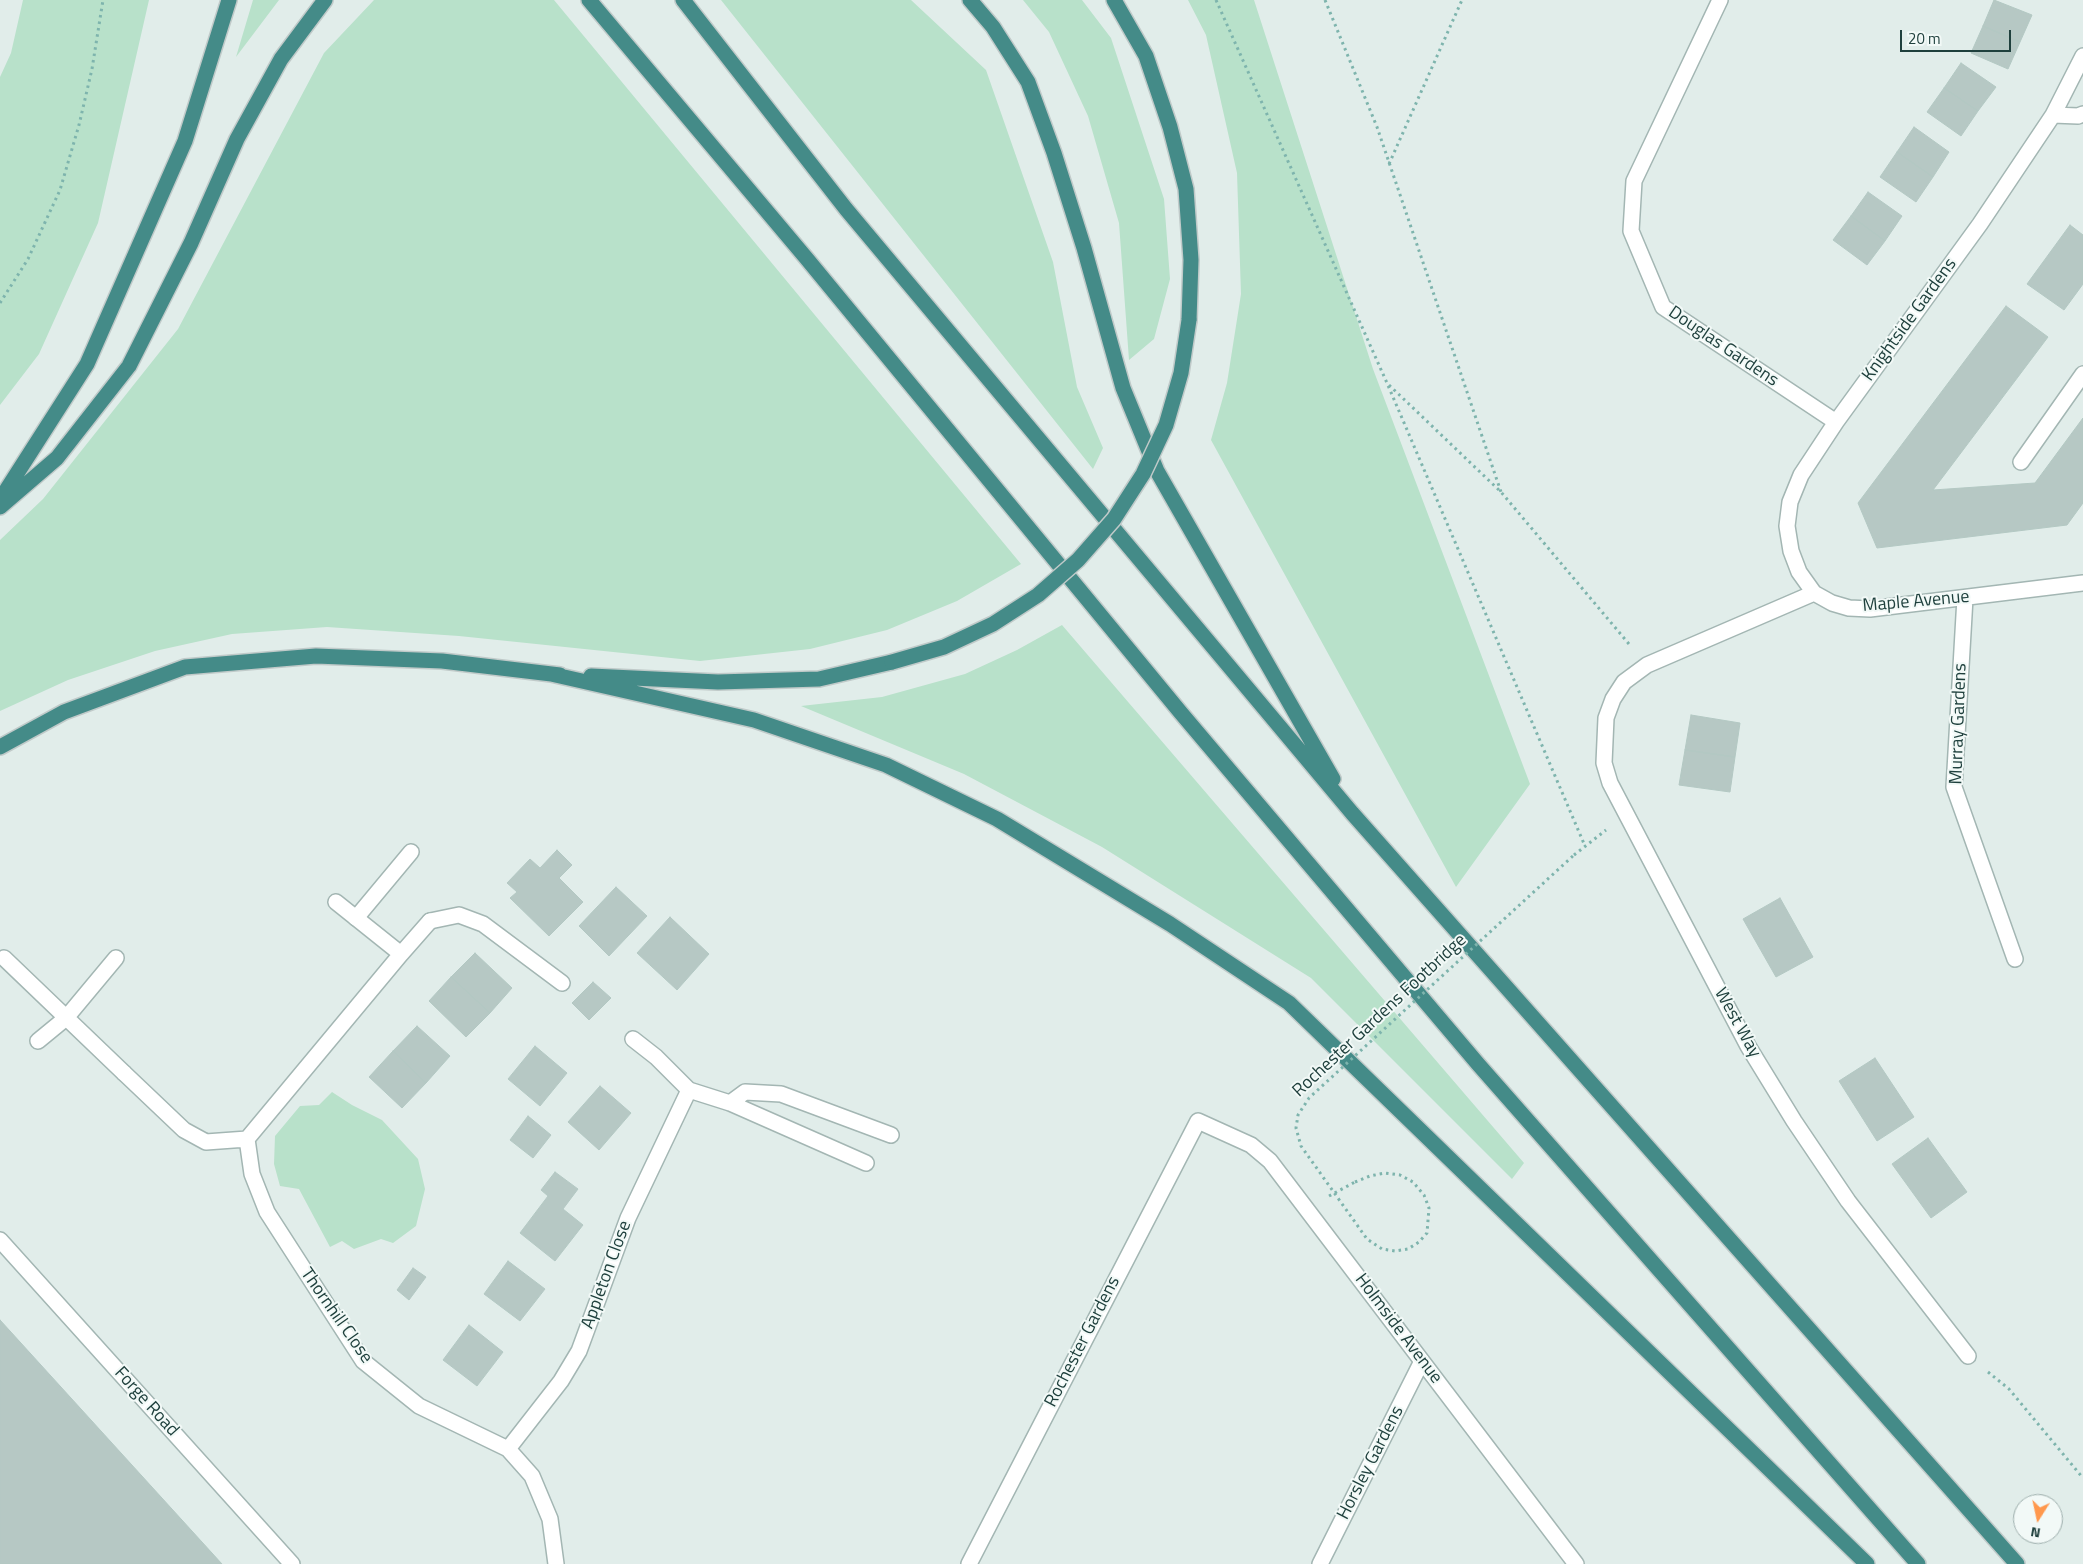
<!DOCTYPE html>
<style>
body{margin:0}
#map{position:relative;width:2083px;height:1564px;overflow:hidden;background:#e1edea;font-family:"Titillium Web",sans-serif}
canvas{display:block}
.north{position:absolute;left:2013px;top:1494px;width:50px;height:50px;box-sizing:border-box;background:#f2f9f7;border:1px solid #9eafad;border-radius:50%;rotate:190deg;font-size:14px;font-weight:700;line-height:20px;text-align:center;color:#1f403d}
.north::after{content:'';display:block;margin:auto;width:18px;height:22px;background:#ff984d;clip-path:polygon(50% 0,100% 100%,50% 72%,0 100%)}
.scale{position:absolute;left:1900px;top:30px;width:111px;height:22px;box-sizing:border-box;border:2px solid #1f403d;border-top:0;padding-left:6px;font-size:15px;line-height:18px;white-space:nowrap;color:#1f403d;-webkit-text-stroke:4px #f2f9f7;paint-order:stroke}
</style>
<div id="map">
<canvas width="2083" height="1564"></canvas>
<div class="north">N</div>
<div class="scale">20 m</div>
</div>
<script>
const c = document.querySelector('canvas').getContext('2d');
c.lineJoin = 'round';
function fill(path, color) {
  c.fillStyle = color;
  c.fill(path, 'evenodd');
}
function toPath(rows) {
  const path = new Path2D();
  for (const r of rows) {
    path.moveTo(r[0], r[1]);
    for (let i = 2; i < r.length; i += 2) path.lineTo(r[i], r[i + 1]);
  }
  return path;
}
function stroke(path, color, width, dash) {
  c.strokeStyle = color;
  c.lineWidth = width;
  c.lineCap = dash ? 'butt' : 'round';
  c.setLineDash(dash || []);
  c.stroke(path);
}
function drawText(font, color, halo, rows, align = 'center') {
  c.font = font + ' "Titillium Web",sans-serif';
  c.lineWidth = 4;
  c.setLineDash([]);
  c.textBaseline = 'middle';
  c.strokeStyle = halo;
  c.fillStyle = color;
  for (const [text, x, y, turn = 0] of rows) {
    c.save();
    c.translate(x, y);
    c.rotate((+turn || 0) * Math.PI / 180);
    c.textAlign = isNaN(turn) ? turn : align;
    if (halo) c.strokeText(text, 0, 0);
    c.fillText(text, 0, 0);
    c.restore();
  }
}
const green = toPath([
 [23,0,149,0,98,223,39,354,0,405,0,77,11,53],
 [253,0,279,0,236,57],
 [374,0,554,0,1021,564,957,601,887,630,810,649,700,661,459,636,327,627,232,634,155,651,68,680,0,711,0,540,43,499,178,329,324,53],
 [721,0,911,0,986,70,1053,262,1077,387,1103,448,1093,469],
 [1023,0,1082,0,1111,38,1164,199,1170,279,1154,339,1129,360,1119,223,1088,116,1049,32],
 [1188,0,1254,0,1373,369,1530,784,1456,887,1211,440,1227,383,1241,294,1237,173,1206,35],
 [1062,625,1524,1163,1512,1179,1311,978,1102,847,964,774,801,706,882,697,965,674,1017,650],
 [332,1092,352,1105,382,1120,418,1159,425,1189,416,1226,393,1243,381,1239,354,1249,342,1241,330,1247,299,1189,280,1186,274,1164,275,1136,300,1106,319,1105]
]);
const building = toPath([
 [1994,0,2032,15,2020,42,1983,26,1994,0],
 [1983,26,2020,42,2008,69,1971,53,1983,26],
 [1961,63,1996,87,1978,111,1944,88,1961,63],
 [1944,88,1978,111,1961,136,1927,112,1944,88],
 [1914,127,1949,152,1933,177,1897,152,1914,127],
 [1897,152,1933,177,1916,202,1880,177,1897,152],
 [1868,192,1902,216,1885,241,1851,216,1868,192],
 [1851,216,1885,241,1867,265,1833,240,1851,216],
 [2070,225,2083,235,2083,284,2064,310,2027,284,2070,225],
 [2006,306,2048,337,1933,490,2035,483,2083,418,2083,503,2067,525,1877,548,1858,503,2006,306],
 [1691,715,1740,723,1735,757,1685,750,1691,715],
 [1685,750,1735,757,1730,792,1679,785,1685,750],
 [557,850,572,865,559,878,583,902,549,936,510,898,517,892,507,883,530,859,540,868,557,850],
 [616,887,647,916,609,956,579,926,616,887],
 [1780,898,1813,957,1776,977,1743,919,1780,898],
 [670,917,709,954,677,990,637,953,670,917],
 [475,953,512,988,490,1013,451,977,475,953],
 [451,977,490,1013,466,1037,429,1001,451,977],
 [593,982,611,998,589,1020,572,1003,593,982],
 [417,1026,450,1056,426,1083,393,1051,417,1026],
 [535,1046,567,1073,540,1106,508,1079,535,1046],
 [393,1051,426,1083,402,1108,369,1077,393,1051],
 [1875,1058,1914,1117,1877,1141,1839,1081,1875,1058],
 [600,1086,631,1113,599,1150,568,1122,600,1086],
 [528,1116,551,1135,533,1158,510,1140,528,1116],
 [1928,1138,1967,1192,1931,1218,1892,1164,1928,1138],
 [555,1172,578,1189,563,1209,583,1225,555,1261,520,1233,548,1196,541,1190,555,1172],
 [508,1261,545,1289,520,1321,484,1294,508,1261],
 [413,1268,426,1277,409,1300,397,1290,413,1268],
 [0,1320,222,1564,0,1564,0,1320],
 [469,1325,503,1352,477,1386,443,1360,469,1325]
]);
const path = toPath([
 [1216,0,1387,383,1585,846],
 [1325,0,1377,127,1501,492],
 [1389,164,1462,0],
 [0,303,28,259,60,190,79,125,92,69,103,0],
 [1389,385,1501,492,1629,644],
 [1574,855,1606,830],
 [1329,1196,1355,1182],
 [1988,1372,2009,1389,2083,1478]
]);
const service = toPath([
 [2021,462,2083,374],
 [356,918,411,852],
 [430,921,459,915,483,924,562,983],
 [4,958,124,1073],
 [633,1039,656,1057,689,1090,730,1103,866,1163],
 [38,1041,66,1018,116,958],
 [730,1103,745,1092,781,1094,891,1135]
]);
const minor = toPath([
 [1720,0,1634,181,1631,231,1663,307,1836,422],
 [2053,115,2078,116,2083,114],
 [1814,593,1799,572,1791,551,1787,526,1790,502,1801,475,1836,422,1980,224,2053,115,2083,56],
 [1965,598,1954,787,2015,959],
 [401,954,430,921],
 [124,1073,184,1130,206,1142,247,1139,252,1174,267,1212,363,1361,419,1406,508,1449,532,1476,550,1519,556,1564],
 [247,1139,401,954,336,902],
 [0,1240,292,1564],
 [1968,1356,1848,1201,1794,1121,1748,1046,1610,783,1604,763,1606,718,1613,699,1624,682,1647,665,1814,593,1832,603,1849,608,1870,609,2083,583],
 [508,1449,561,1381,579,1351,628,1218,689,1090],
 [969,1564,1198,1121,1251,1145,1270,1161,1576,1564],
 [1320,1564,1422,1361]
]);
const trunk = toPath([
 [589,0,807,259,1181,713,1478,1064,1918,1564],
 [683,0,846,209,1352,813,2017,1564],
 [970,0,993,27,1028,82,1054,153,1084,248,1123,388,1157,471,1333,779],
 [1114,0,1146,56,1170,127,1186,189,1191,260,1189,320],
 [0,500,87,364,185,141,229,0],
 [0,507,57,458,129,366,191,243,237,139,281,59,325,0],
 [551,674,754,720,886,765,997,819,1170,924,1289,1003,1867,1564],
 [591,676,718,682,819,679,892,662],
 [0,747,64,712,185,667,316,656,442,661,560,675]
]);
const pathBridge = toPath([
 [1355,1182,1370,1176,1385,1173,1400,1175,1413,1182,1424,1195,1429,1208,1427,1233,1419,1242,1408,1249,1395,1251,1382,1249,1367,1239,1301,1146,1296,1128,1298,1115,1309,1098,1574,855]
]);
const trunkBridge = toPath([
 [892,662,944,647,993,624,1038,595,1078,560,1114,519,1143,474,1166,425,1181,373,1189,320]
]);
const streetNames = [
 ["Knightside Gardens",1910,320,-54],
 ["Douglas Gardens",1723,347,34],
 ["Maple Avenue",1916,602,-5],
 ["Murray Gardens",1959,724,-88],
 ["Rochester Gardens Footbridge",1380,1016,-43],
 ["West Way",1737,1023,61],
 ["Appleton Close",607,1275,-70],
 ["Thornhill Close",336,1316,55],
 ["Holmside Avenue",1398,1329,53],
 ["Rochester Gardens",1083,1342,-63],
 ["Forge Road",146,1402,48],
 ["Horsley Gardens",1371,1463,-63]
];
fill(green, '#b8e1ca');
fill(building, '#b6c8c4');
stroke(building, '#b3c8c3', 1);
stroke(service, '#a3b6b3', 18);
stroke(minor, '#a3b6b3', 18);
stroke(trunk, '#c0cac9', 18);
stroke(path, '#7eb4ad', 3, [2.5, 4]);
stroke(service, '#fff', 15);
stroke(minor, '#fff', 15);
stroke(trunk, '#448b88', 15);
stroke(trunkBridge, '#c0cac9', 18, []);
stroke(pathBridge, '#7eb4ad', 3, [2.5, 4]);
stroke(trunkBridge, '#448b88', 15);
drawText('18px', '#1f403d', '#f2f9f7', streetNames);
</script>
